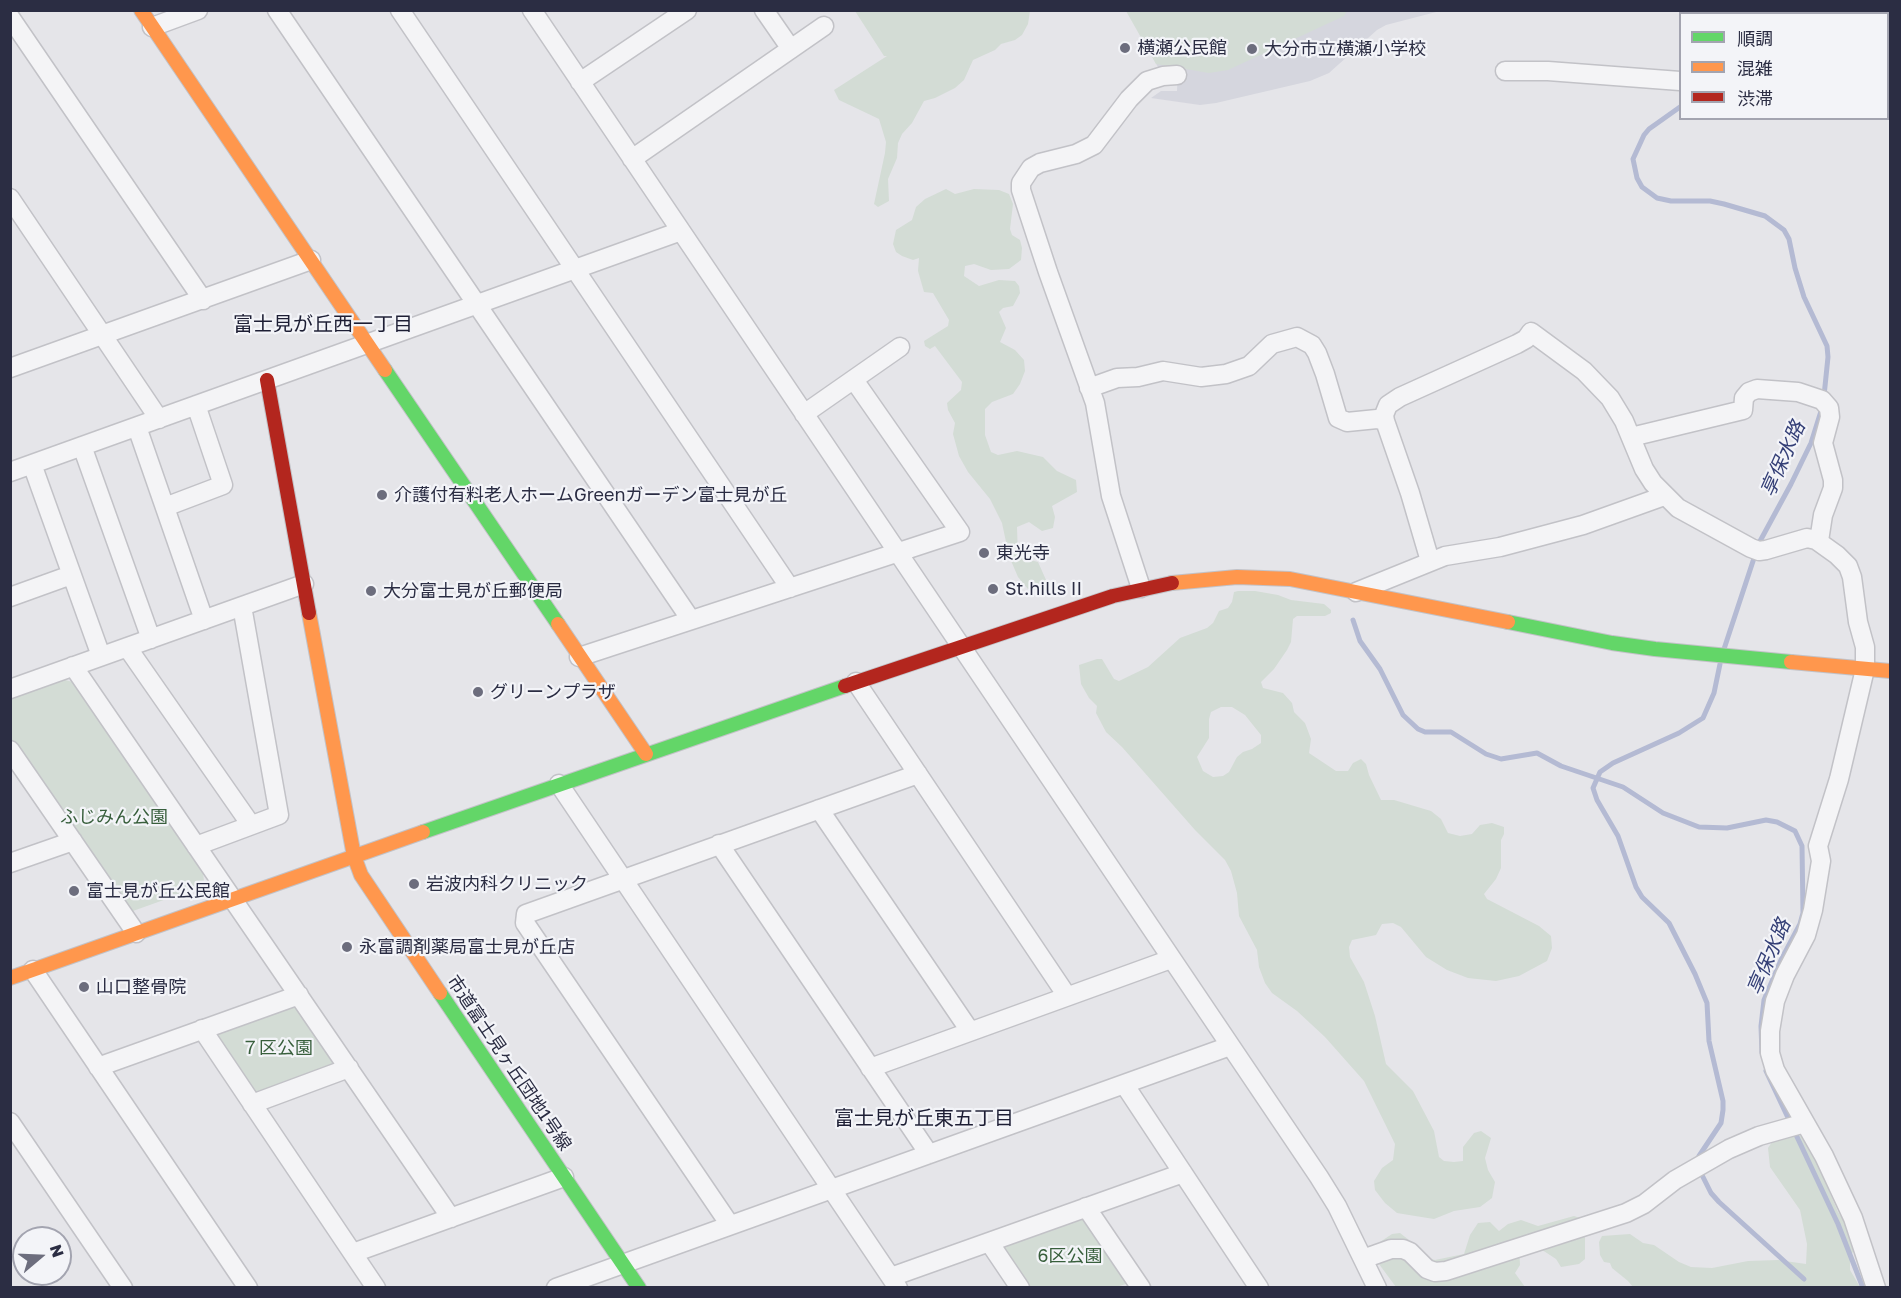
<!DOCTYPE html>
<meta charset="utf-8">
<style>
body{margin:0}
#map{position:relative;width:1901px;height:1298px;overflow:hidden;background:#e5e5e9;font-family:"Golos Text","Noto Sans JP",sans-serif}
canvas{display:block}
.frame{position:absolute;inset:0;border:12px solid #2b2d43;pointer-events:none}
.legend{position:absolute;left:1679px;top:12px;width:210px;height:108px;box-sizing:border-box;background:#f3f4f8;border:2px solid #a3a4b0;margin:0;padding:8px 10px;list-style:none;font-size:18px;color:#2b2d43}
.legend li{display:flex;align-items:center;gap:12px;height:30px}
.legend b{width:30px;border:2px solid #a3a4b0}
.north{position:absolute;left:12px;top:1226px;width:60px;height:60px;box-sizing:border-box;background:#f3f4f8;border:2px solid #a3a4b0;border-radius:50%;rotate:71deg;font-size:16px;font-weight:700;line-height:24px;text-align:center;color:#2b2d43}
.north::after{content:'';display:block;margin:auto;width:21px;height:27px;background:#6c6d7d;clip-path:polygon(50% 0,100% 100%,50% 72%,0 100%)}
</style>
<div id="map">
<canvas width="1901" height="1298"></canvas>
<div class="frame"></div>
<ul class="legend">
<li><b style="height:8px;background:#63d668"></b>順調</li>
<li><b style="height:8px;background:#ff974d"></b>混雑</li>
<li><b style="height:8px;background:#b3261e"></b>渋滞</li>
</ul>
<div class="north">N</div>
</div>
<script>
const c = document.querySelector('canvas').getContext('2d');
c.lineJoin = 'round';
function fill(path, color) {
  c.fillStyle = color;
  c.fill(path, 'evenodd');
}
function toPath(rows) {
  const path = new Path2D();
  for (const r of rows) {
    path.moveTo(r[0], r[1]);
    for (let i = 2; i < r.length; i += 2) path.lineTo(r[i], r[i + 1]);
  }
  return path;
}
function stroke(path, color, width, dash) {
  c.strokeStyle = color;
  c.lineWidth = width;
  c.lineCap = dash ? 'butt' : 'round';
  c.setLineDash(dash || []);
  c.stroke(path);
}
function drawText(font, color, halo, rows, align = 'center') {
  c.font = font + ' "Golos Text","Noto Sans JP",sans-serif';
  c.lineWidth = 4.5;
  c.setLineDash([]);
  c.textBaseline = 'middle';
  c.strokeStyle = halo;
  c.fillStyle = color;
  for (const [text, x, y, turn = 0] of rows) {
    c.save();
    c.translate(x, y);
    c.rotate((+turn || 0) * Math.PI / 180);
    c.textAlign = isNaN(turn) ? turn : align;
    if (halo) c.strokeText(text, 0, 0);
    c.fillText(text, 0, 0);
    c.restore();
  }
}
const built = toPath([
 [1127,11,1440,11,1386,25,1377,30,1329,73,1310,81,1216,103,1200,105,1151,98,1161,91,1177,91,1178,69,1159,69]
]);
const green = toPath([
 [855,11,1030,11,1028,24,1022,35,1015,40,1001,44,995,50,973,60,964,80,955,88,935,98,924,101,912,123,902,134,898,143,897,158,888,179,889,201,878,207,874,204,885,153,886,142,879,119,839,100,834,90,887,56,884,56],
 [1126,11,1347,11,1344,16,1228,70,1209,73,1156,64],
 [946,189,955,194,974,189,999,190,1009,194,1013,204,1010,229,1012,235,1020,240,1022,248,1021,260,1009,269,991,270,974,264,965,266,964,276,979,286,999,280,1015,281,1019,286,1020,293,1013,306,1003,308,999,312,1006,328,1000,342,1015,350,1024,360,1025,371,1020,384,1013,394,992,402,985,409,985,435,991,452,998,455,1017,451,1043,457,1057,471,1076,480,1077,492,1052,506,1055,517,1053,528,1042,531,1029,522,1017,527,1018,557,1038,562,1046,580,1039,588,1028,589,1018,577,1009,556,1002,523,990,499,968,472,959,456,953,434,955,423,948,410,947,403,961,390,962,382,935,346,930,349,925,346,924,341,948,326,949,320,933,293,924,292,918,271,919,258,913,260,902,256,896,252,893,244,896,230,912,220,916,207,925,199],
 [1238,591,1255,591,1278,595,1291,600,1324,604,1331,610,1331,613,1325,616,1297,616,1293,619,1291,642,1287,650,1274,669,1261,682,1263,688,1283,693,1292,703,1294,712,1305,723,1311,739,1309,753,1336,771,1348,771,1353,763,1361,759,1366,764,1369,775,1381,800,1394,800,1431,811,1441,819,1448,833,1460,836,1472,834,1480,825,1492,823,1504,827,1504,834,1501,840,1501,868,1496,879,1484,894,1487,899,1539,926,1551,936,1552,948,1547,961,1519,976,1496,981,1468,978,1447,970,1426,957,1401,927,1393,923,1382,924,1376,935,1352,940,1349,947,1350,957,1364,982,1375,1016,1386,1064,1413,1091,1434,1131,1439,1157,1444,1161,1454,1162,1463,1161,1463,1147,1474,1133,1481,1131,1491,1138,1485,1158,1488,1170,1495,1182,1492,1198,1480,1207,1454,1211,1434,1219,1409,1215,1397,1213,1385,1203,1375,1190,1374,1181,1382,1168,1393,1160,1395,1144,1364,1081,1325,1037,1297,1011,1272,993,1265,983,1259,967,1257,950,1239,916,1237,893,1231,871,1225,860,1195,830,1122,747,1106,732,1096,713,1097,706,1089,698,1081,684,1079,665,1097,659,1102,659,1114,679,1119,681,1148,667,1180,638,1207,628,1213,623,1219,611,1228,608,1232,602,1234,592],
 [1221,707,1232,707,1245,715,1261,735,1261,743,1252,749,1243,752,1237,757,1229,772,1223,776,1213,777,1203,771,1197,757,1209,738,1209,719,1211,712],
 [61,679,73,682,78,687,203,871,204,882,200,887,133,911,130,911,124,908,11,740,10,695],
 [295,1003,338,1058,333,1067,258,1093,252,1091,216,1038,220,1030],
 [1797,1134,1805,1138,1811,1148,1838,1212,1856,1239,1856,1247,1850,1257,1850,1270,1860,1287,1633,1287,1628,1281,1612,1268,1610,1263,1604,1262,1600,1255,1599,1242,1602,1236,1630,1234,1643,1243,1654,1245,1679,1262,1691,1267,1712,1268,1748,1261,1778,1260,1806,1264,1807,1244,1800,1210,1770,1167,1768,1148,1774,1139],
 [1574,1216,1580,1218,1585,1226,1585,1259,1579,1264,1561,1267,1556,1259,1533,1244,1519,1247,1520,1265,1515,1273,1525,1287,1396,1287,1376,1260,1374,1246,1392,1234,1400,1233,1409,1240,1420,1254,1427,1258,1435,1260,1464,1254,1470,1235,1478,1223,1490,1222,1499,1231,1508,1224,1521,1220,1538,1226],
 [1080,1218,1089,1221,1127,1278,1126,1284,1116,1287,1026,1287,1002,1252,1004,1246]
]);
const stream = toPath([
 [1767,14,1767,10],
 [1680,107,1649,129,1644,135,1633,159,1637,178,1642,187,1657,198,1671,201,1710,201,1724,204,1765,216,1784,230,1789,239,1795,268,1804,297,1827,346,1828,357,1824,396],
 [1353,620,1360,641,1380,669,1403,715,1418,729,1425,732,1451,732,1486,754,1501,759,1537,753,1561,766,1623,787,1663,813,1699,827,1727,828,1766,820,1777,822,1795,831,1802,846,1803,913,1800,924,1781,960,1764,1000,1761,1026,1762,1053],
 [1724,649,1759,543,1791,484,1811,443,1822,408],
 [1766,1071,1838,1224,1863,1288],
 [1698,1162,1699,1156,1721,1123,1723,1110,1723,1101,1709,1041,1707,1003,1695,974,1669,923,1642,897,1636,887,1618,836,1597,800,1593,788,1600,772,1613,763,1679,733,1703,718,1714,693,1720,664],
 [1700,1171,1711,1193,1719,1202,1804,1279]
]);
const street = toPath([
 [277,10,691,620],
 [400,10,790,588],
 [532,10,1319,1177,1337,1206,1377,1288],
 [764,10,791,49],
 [10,17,203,300],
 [152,27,198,10],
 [1888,29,1890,27],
 [1505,71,1548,71,1680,81],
 [580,82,687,10],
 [632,159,824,26],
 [10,198,159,419],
 [10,368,311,260],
 [1089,388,1117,378,1138,377,1163,371,1201,377,1226,374,1249,366,1272,344,1297,337,1312,345,1317,353,1325,374,1338,418,1347,422,1377,419,1385,421],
 [804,414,900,347],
 [137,427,204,620],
 [1631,437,1743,410,1744,398,1749,392,1757,389,1798,392,1822,400,1829,408,1830,417,1823,443,1833,480,1833,488,1823,515,1819,541],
 [82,446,151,639],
 [32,464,101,656],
 [10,472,681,231],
 [165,507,223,485,196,405],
 [1430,561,1410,493,1385,421,1384,415,1388,405,1400,397,1517,344,1526,339,1531,332,1584,371,1610,398,1624,421,1644,469,1653,483,1678,508,1751,548,1759,551,1766,550,1807,538,1816,540,1837,555,1848,566,1852,577,1858,622,1865,647,1865,669,1839,779,1818,846,1821,861,1813,910,1806,935,1785,975,1775,1001,1770,1031,1770,1053,1775,1070,1824,1156,1853,1218,1876,1288],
 [1141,588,1111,496,1095,403,1048,272,1021,190,1021,183,1031,168,1040,163,1076,154,1094,145,1129,99,1147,81,1163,76,1177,75],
 [1356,592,1445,556,1500,547,1583,525,1664,496],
 [10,597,71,575],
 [127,647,251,825],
 [579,657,960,532,854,380],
 [73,666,451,1218],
 [856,682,1067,996],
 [10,689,304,584],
 [10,750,136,933],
 [559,784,898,1288],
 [819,809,970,1031],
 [719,844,929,1154],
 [196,846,279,815,242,606],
 [10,863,73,841],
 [33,970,248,1288],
 [202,1029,376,1288],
 [98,1067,299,995],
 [870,1068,1171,959],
 [1124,1084,1259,1288],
 [252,1104,349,1068],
 [10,1122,123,1288],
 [1086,1207,1141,1288],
 [730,1225,525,923,526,914,918,774],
 [989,1242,1020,1288],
 [353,1253,564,1177],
 [1363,1259,1391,1249,1403,1249,1410,1252,1427,1269,1435,1272,1446,1271,1626,1213,1644,1204,1675,1180,1729,1149,1759,1136,1805,1123],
 [891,1277,1183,1173],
 [556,1288,1230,1046]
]);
const fast = toPath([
 [385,370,558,624],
 [1508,622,1612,643,1655,649,1791,662],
 [423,832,845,686],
 [440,993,639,1288]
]);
const slow = toPath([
 [141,10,385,370],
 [1172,583,1237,577,1290,579,1508,622],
 [309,613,354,856,361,875,440,993],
 [558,624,646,754],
 [1791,662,1890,671],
 [10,978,423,832]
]);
const jam = toPath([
 [267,380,309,613],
 [845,686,1113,596,1172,583]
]);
const markers = [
 [1125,48,6,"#6c6d7d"],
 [1252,49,6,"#6c6d7d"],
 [382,495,6,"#6c6d7d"],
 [984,553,6,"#6c6d7d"],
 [993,589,6,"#6c6d7d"],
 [371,591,6,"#6c6d7d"],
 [478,692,6,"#6c6d7d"],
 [414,884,6,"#6c6d7d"],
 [74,891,6,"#6c6d7d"],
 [347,947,6,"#6c6d7d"],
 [84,987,6,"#6c6d7d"]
];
const poiNames = [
 ["横瀬公民館",1137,48],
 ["大分市立横瀬小学校",1264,49],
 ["介護付有料老人ホームGreenガーデン富士見が丘",394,495],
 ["東光寺",996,553],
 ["St.hills II",1005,589],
 ["大分富士見が丘郵便局",383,591],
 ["グリーンプラザ",490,692],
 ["岩波内科クリニック",426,884],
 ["富士見が丘公民館",86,891],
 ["永富調剤薬局富士見が丘店",359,947],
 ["山口整骨院",96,987]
];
const parkNames = [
 ["ふじみん公園",114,817],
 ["７区公園",277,1048],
 ["6区公園",1070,1256]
];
const streetNames = [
 ["市道富士見ヶ丘団地1号線",509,1063,56]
];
const neighbourhoodNames = [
 ["富士見が丘西一丁目",323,325],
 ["富士見が丘東五丁目",924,1119]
];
const waterNames = [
 ["享保水路",1783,459,-66],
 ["享保水路",1769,957,-67]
];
fill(built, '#d5d6de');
fill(green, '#d3dcd5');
stroke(stream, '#b4bad3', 5);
stroke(street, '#c2c2c7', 21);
stroke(fast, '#c2c2c7', 16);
stroke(slow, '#c2c2c7', 16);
stroke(jam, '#c2c2c7', 16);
stroke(street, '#f4f4f6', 18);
stroke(fast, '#63d668', 14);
stroke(slow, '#ff974d', 14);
stroke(jam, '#b3261e', 14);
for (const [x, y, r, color] of markers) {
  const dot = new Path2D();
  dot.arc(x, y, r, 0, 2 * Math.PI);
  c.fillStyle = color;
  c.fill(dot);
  stroke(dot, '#f3f4f8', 2);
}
drawText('18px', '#2b2d43', '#f3f4f8', poiNames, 'left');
drawText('18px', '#385f3c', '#f3f4f8', parkNames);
drawText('18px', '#2b2d43', '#f3f4f8', streetNames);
drawText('20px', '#1d1e34', '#f3f4f8', neighbourhoodNames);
drawText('italic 20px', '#354077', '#f3f4f8', waterNames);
</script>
